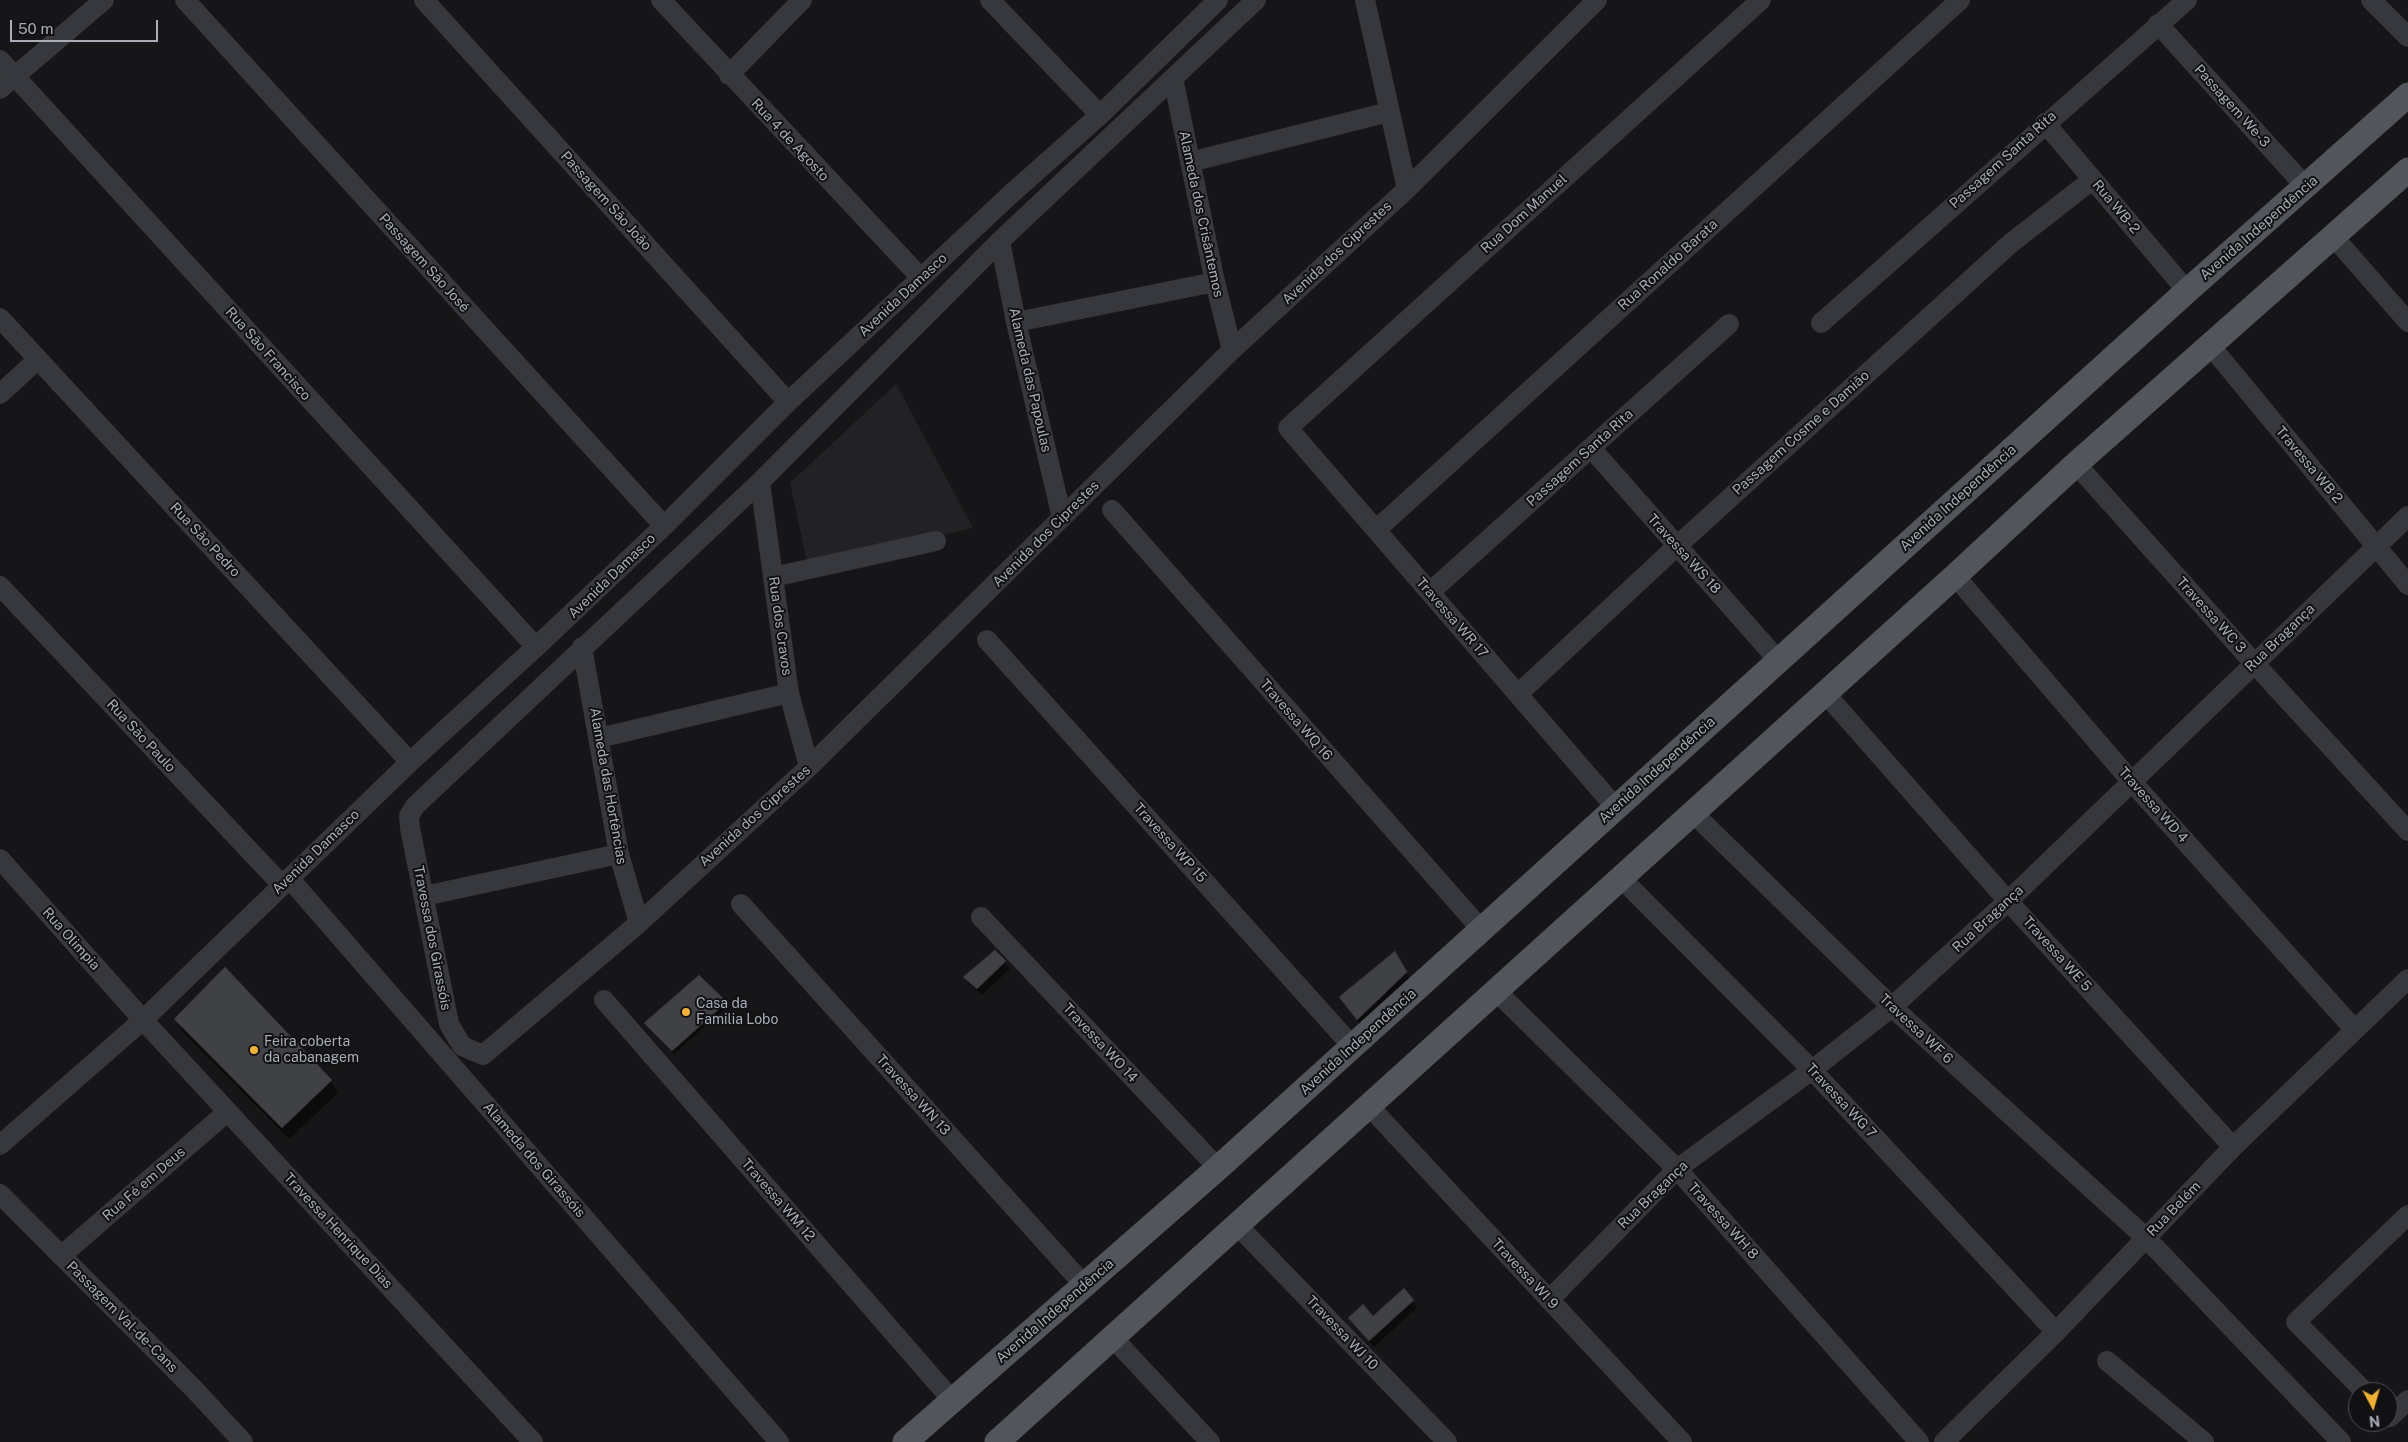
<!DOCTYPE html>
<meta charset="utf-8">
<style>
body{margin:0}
#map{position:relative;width:2408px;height:1442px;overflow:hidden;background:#161618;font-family:"Public Sans",sans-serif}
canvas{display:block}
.north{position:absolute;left:2348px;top:1382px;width:50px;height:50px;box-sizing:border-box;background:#111113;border:1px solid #4d4f55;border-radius:50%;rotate:174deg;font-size:14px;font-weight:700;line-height:20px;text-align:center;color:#a8adb8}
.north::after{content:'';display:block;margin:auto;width:18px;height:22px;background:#f2b134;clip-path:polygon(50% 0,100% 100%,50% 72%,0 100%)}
.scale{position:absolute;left:10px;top:20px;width:148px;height:22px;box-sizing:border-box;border:2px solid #a8adb8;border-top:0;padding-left:6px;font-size:15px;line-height:18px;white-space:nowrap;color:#a8adb8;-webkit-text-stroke:4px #111113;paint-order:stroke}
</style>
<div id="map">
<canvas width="2408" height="1442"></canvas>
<div class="north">N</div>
<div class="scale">50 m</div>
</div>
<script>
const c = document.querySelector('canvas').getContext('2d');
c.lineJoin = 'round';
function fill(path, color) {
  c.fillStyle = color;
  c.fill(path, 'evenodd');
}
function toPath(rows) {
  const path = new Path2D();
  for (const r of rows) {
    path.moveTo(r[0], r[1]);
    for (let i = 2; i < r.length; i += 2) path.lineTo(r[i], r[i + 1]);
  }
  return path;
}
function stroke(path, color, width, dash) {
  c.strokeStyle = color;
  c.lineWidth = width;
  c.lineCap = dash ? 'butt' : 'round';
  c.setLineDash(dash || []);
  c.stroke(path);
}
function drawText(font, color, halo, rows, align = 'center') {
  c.font = font + ' "Public Sans",sans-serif';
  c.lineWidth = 4;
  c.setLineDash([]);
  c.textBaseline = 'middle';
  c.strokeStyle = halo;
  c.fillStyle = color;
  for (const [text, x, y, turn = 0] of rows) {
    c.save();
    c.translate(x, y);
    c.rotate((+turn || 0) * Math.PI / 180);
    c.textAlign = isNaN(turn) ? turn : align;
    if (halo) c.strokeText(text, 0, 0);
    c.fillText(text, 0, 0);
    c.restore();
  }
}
const built = toPath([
 [896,384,973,528,808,566,790,483]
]);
const shadow = toPath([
 [995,951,1010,969,982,995,969,984,965,977],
 [1395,952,1412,984,1365,1031,1340,997],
 [225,969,331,1081,338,1093,289,1139,182,1031,175,1019],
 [726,1003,728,1006,674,1054,648,1026],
 [1413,1301,1417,1308,1374,1347,1349,1318,1373,1318]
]);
const building = toPath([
 [995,950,1006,961,977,989,963,977,995,950],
 [1395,951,1407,972,1357,1020,1339,997,1395,951],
 [225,967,332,1080,282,1128,174,1019,225,967],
 [699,975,727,1002,672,1051,644,1023,699,975],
 [1404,1288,1414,1300,1369,1341,1348,1318,1363,1304,1373,1316,1404,1288]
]);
const minor = toPath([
 [185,0,664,526],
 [424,0,788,402],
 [661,0,921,278],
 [990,0,1100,115],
 [1256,0,1000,241,760,482,415,806,409,816,410,828,449,1024,462,1046,483,1055,639,923,809,767,1232,350,1407,189,1597,0],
 [1365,0,1407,189],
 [2371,0,2408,37],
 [2158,24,2306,187],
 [0,60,536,647],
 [729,75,802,0],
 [1173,78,1215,282,1232,350],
 [0,89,104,0],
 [2045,123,2187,291],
 [1190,162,1389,112],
 [2333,236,2408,322],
 [1000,241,1016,322,1062,518],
 [0,318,410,762],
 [1016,322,1215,282],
 [1821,323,2187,0],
 [2209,344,2408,585],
 [0,394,38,359],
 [1591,448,1778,660],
 [2076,464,2254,663,2408,831],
 [760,482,789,693,809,767],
 [1112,510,1481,929],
 [1376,530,1960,0],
 [1955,576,2131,781,2355,1030],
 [773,577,936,541],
 [0,586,282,885],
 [1430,592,1729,324],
 [987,640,1353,1047],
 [582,647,619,854,639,923],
 [1824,692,2008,901,2233,1147],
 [1518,694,1677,546,2011,243,2092,180],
 [599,738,789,693],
 [1616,808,1288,428,1761,0],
 [1693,813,1892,1007,2146,1238,2341,1442],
 [0,859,143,1020,533,1442],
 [1620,877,1812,1070,2056,1332],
 [289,878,779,1442],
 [424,896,619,854],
 [741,904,1085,1286],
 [981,917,1218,1168],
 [1495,990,1677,1169,1919,1442],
 [604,1000,952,1400],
 [1368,1105,1682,1442],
 [0,1145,143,1020,410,762,536,647,664,526,788,402,1011,194,1100,115,1218,0],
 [0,1194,194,1389,243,1442],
 [1236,1224,1447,1442],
 [61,1256,227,1112],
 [1549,1300,1677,1169,1812,1070,1892,1007,2008,901,2408,516],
 [1113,1338,1210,1442],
 [2107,1361,2204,1442],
 [2365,1392,2296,1322,2408,1215],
 [2388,1416,2390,1417,2408,1400],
 [1944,1442,2056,1332,2233,1147,2408,979]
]);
const major = toPath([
 [905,1442,1218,1168,2187,291,2408,95],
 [997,1442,1955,576,2076,464,2408,170]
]);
const markers = [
 [686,1012,5,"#f2b134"],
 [254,1050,5,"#f2b134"]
];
const streetNames = [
 ["Passagem We-3",2232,106,48],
 ["Rua 4 de Agosto",790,140,47],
 ["Passagem Santa Rita",2003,160,-42],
 ["Passagem São João",606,201,48],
 ["Rua WB-2",2116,207,50],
 ["Alameda dos Crisântemos",1201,214,78],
 ["Rua Dom Manuel",1524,214,-42],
 ["Avenida Independência",2259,228,-41],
 ["Avenida dos Ciprestes",1337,253,-43],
 ["Passagem São José",424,263,48],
 ["Rua Ronaldo Barata",1668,265,-42],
 ["Avenida Damasco",903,295,-43],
 ["Rua São Francisco",268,354,48],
 ["Alameda das Papoulas",1030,380,77],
 ["Passagem Cosme e Damião",1801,433,-42],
 ["Passagem Santa Rita",1580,458,-42],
 ["Travessa WB 2",2309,465,50],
 ["Avenida Independência",1958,498,-42],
 ["Avenida dos Ciprestes",1046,534,-45],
 ["Rua São Pedro",205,540,47],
 ["Travessa WS 18",1684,554,48],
 ["Avenida Damasco",612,576,-44],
 ["Travessa WC 3",2211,615,48],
 ["Travessa WR 17",1452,618,49],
 ["Rua dos Cravos",780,626,82],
 ["Rua Bragança",2280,638,-44],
 ["Travessa WQ 16",1296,720,49],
 ["Rua São Paulo",141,736,47],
 ["Avenida Independência",1657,770,-42],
 ["Alameda das Hortências",608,786,80],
 ["Travessa WD 4",2153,805,48],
 ["Avenida dos Ciprestes",755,816,-42],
 ["Travessa WP 15",1170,843,48],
 ["Avenida Damasco",316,852,-44],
 ["Rua Bragança",1988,919,-43],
 ["Travessa dos Girassóis",432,938,79],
 ["Rua Olimpia",71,939,48],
 ["Travessa WE 5",2057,954,48],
 ["Travessa WF 6",1916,1029,43],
 ["Avenida Independência",1358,1042,-42],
 ["Travessa WO 14",1100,1043,47],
 ["Travessa WN 13",913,1095,48],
 ["Travessa WG 7",1841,1101,47],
 ["Alameda dos Girassóis",534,1160,49],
 ["Rua Fé em Deus",144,1184,-41],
 ["Rua Bragança",1653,1195,-44],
 ["Travessa WM 12",778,1200,49],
 ["Rua Belém",2174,1209,-46],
 ["Travessa WH 8",1723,1221,48],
 ["Travessa Henrique Dias",338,1231,47],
 ["Travessa WI 9",1525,1274,47],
 ["Avenida Independência",1055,1311,-41],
 ["Passagem Val-de-Cans",122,1317,45],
 ["Travessa WJ 10",1342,1333,46]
];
const poiNames = [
 ["Casa da",696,1004],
 ["Familia Lobo",696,1020],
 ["Feira coberta",264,1042],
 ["da cabanagem",264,1058]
];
fill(built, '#222225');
fill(shadow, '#0007');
fill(building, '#404145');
stroke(building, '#303034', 1);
stroke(minor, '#37383d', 20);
stroke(major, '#53555c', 25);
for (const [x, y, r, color] of markers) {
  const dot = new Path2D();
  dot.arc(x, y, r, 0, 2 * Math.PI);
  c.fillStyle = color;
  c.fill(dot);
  stroke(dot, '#111113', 2);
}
drawText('14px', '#a8adb8', '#111113', streetNames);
drawText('14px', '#a8adb8', '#111113', poiNames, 'left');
</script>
